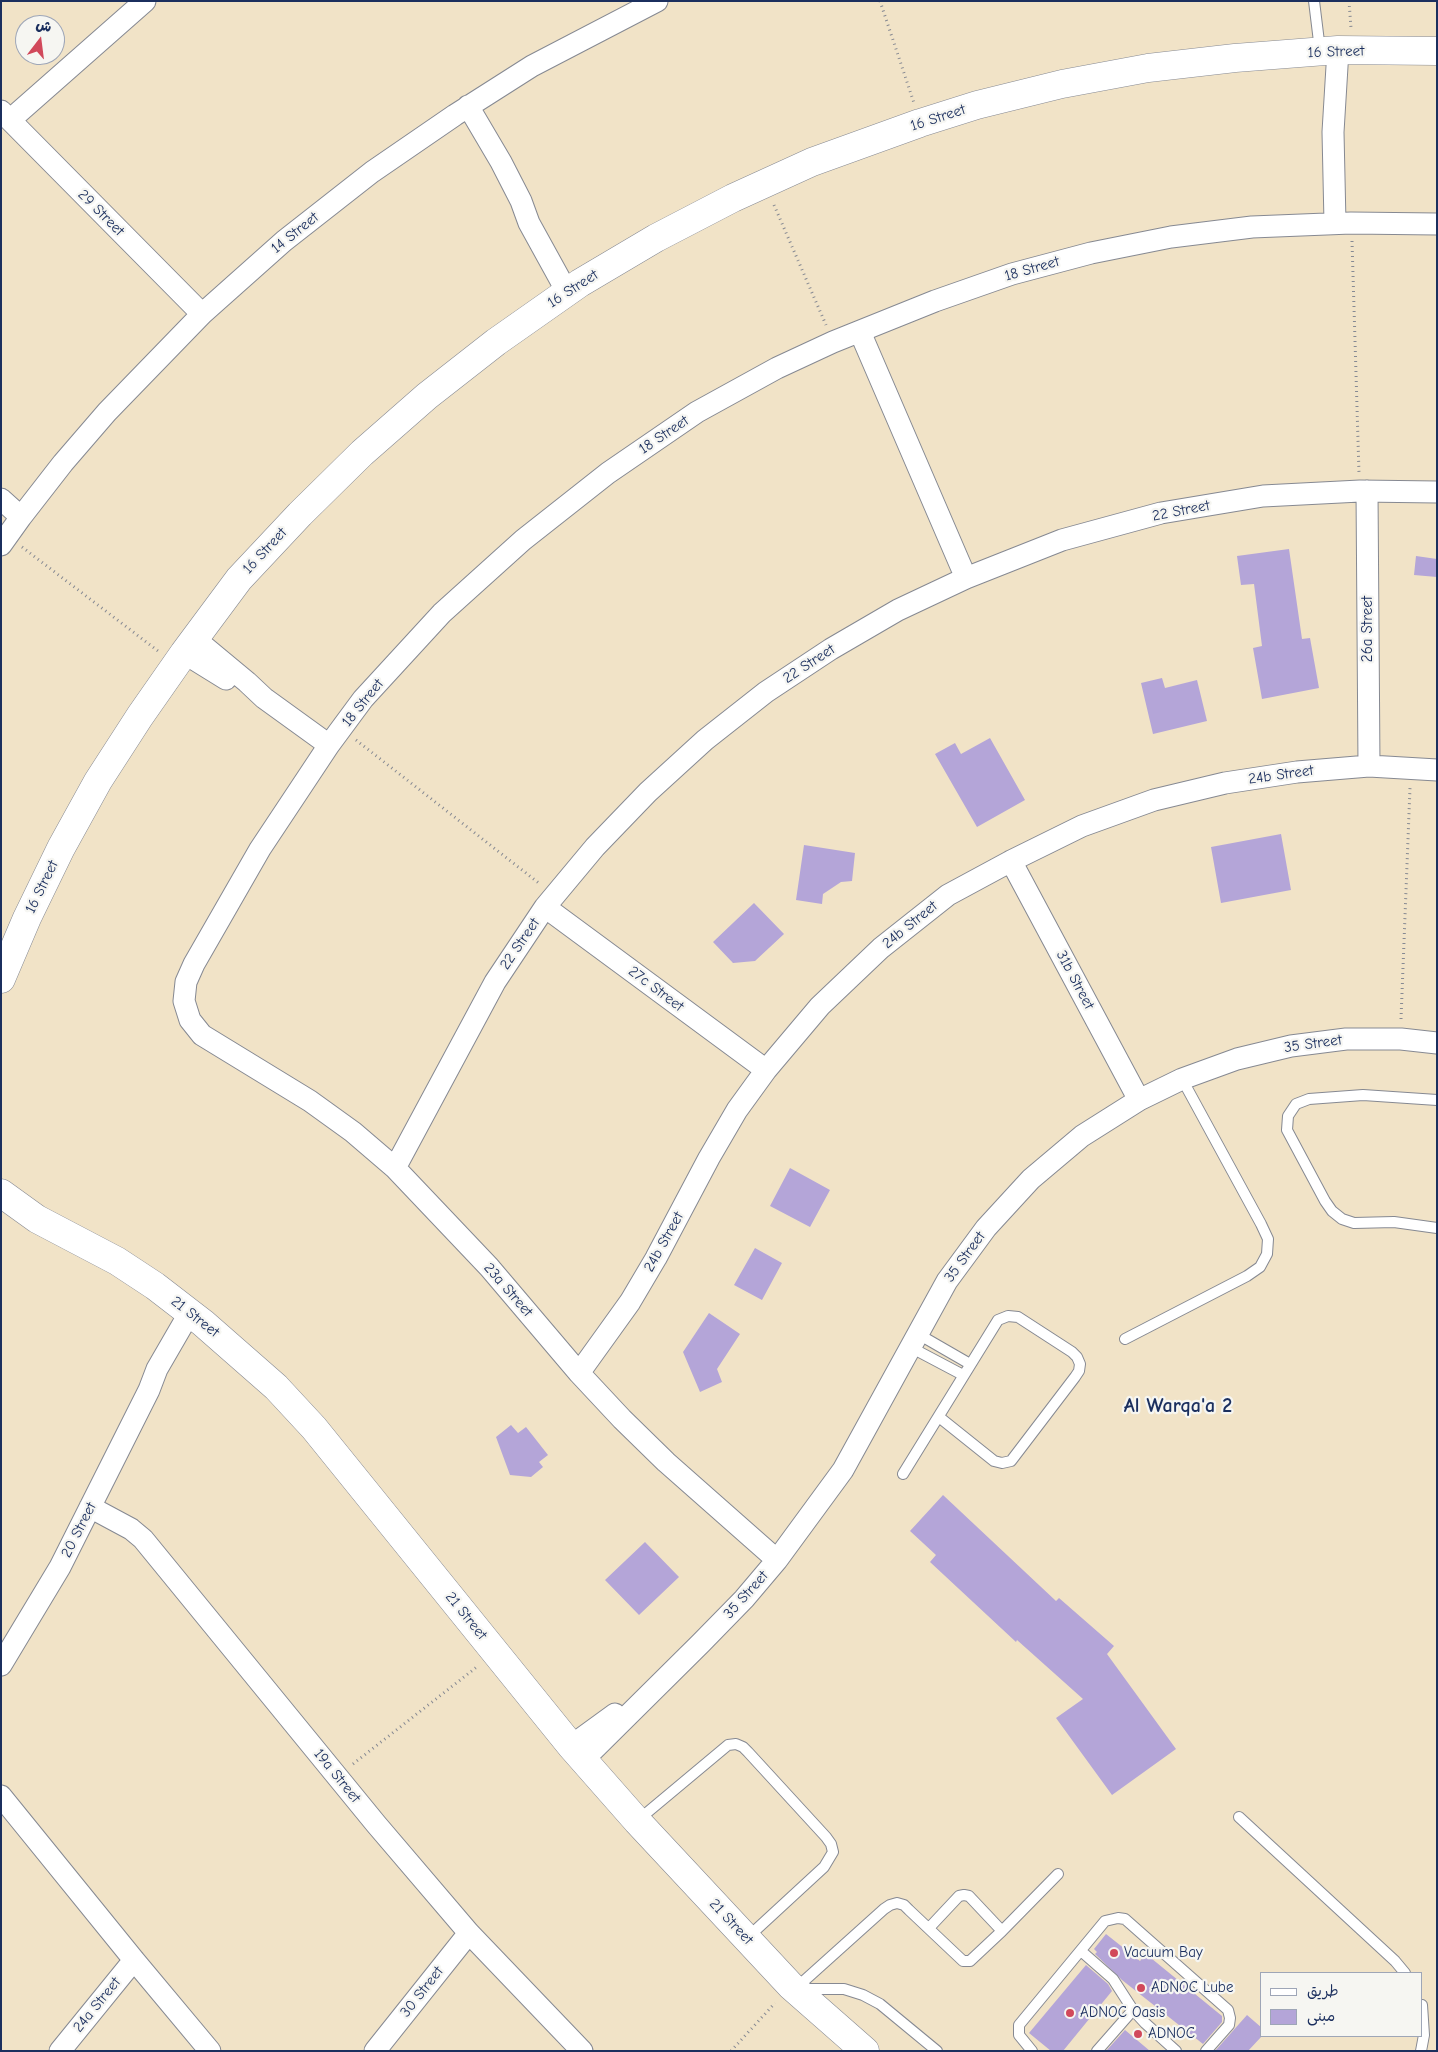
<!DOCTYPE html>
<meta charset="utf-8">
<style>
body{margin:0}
#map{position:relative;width:1438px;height:2052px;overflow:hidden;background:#f1e3c7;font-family:"Comic Neue","Playpen Sans Arabic",sans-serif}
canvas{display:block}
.frame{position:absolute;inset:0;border:2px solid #1b2f5e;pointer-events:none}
.legend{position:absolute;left:1260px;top:1972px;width:162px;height:65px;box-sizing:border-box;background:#f6f6f2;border:1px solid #9ea6b7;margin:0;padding:6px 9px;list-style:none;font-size:15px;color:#1b2f5e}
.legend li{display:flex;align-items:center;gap:10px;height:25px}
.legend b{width:25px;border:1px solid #9ea6b7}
.north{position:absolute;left:15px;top:15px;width:50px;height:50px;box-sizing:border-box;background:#f6f6f2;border:1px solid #9ea6b7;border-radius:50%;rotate:15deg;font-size:14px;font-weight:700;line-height:20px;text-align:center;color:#1b2f5e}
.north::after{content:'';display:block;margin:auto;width:18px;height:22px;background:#d1495b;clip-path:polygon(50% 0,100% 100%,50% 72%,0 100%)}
</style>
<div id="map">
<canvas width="1438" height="2052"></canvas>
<div class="frame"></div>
<ul class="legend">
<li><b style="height:6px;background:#fff"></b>طريق</li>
<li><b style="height:14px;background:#b4a5d8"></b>مبنى</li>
</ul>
<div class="north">ش</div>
</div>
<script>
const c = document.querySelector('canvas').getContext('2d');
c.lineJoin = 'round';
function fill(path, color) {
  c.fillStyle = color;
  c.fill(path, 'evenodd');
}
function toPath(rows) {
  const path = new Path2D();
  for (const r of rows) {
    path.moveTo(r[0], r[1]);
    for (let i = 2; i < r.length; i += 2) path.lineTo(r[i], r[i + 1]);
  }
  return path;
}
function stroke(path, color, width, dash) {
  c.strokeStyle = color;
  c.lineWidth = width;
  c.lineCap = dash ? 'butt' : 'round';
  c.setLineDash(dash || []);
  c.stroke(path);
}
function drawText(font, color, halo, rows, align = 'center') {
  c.font = font + ' "Comic Neue",sans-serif';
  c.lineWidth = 4.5;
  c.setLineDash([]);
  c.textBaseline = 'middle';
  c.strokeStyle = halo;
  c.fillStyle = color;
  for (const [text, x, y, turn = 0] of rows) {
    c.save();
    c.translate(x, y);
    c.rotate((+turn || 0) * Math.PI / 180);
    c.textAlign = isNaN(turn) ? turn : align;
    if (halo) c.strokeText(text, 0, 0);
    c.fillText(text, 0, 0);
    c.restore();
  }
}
const building = toPath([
 [1289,549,1302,639,1310,638,1319,688,1262,699,1253,648,1262,646,1254,584,1241,585,1237,556],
 [1416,556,1437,559,1437,577,1414,575],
 [1162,678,1165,688,1197,680,1207,721,1153,734,1141,683],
 [990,738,1025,800,977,827,935,754,955,743,961,754],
 [1281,834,1291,890,1221,903,1211,847],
 [804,845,855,853,852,881,841,882,823,894,822,904,796,900],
 [754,903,784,934,755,961,733,963,713,942],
 [790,1168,830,1190,810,1227,770,1206],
 [755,1248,782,1263,762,1300,734,1285],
 [709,1313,740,1334,717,1369,722,1382,700,1392,683,1352],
 [511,1425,518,1433,526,1427,548,1455,539,1462,543,1467,531,1477,510,1475,496,1437],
 [943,1495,1056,1601,1059,1598,1114,1646,1107,1654,1176,1749,1112,1795,1056,1718,1083,1699,1017,1640,1016,1642,930,1562,936,1555,910,1531],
 [645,1542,679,1577,639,1615,605,1580],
 [1106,1934,1140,1961,1146,1954,1222,2016,1222,2022,1203,2044,1122,1980,1095,1954,1097,1952,1094,1949],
 [1086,1965,1108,1984,1112,1991,1063,2051,1051,2051,1029,2033],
 [1247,2015,1262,2028,1262,2036,1248,2051,1215,2051],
 [1125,2030,1150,2051,1106,2051]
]);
const path = toPath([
 [880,1,914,103],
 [1349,1,1351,28],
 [774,205,826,325],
 [1352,241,1359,473],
 [22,547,158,651],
 [356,740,540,884],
 [1401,1019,1410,788],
 [353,1764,478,1666],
 [731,2051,775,2003]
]);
const lane = toPath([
 [1314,1,1320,50],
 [1437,1100,1363,1095,1309,1099,1296,1104,1288,1116,1287,1130,1325,1201,1332,1211,1342,1219,1354,1223,1394,1222,1437,1228],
 [918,1334,970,1364],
 [1125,1339,1247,1276,1260,1267,1267,1254,1268,1239,1261,1224,1182,1079],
 [910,1347,963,1375],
 [903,1474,998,1320,1008,1316,1018,1317,1072,1352,1077,1357,1080,1364,1079,1371,1075,1377,1011,1461,1002,1463,994,1461,939,1417],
 [1239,1817,1395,1961,1405,1973],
 [637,1821,728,1745,736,1744,743,1747,748,1752,826,1837,831,1844,833,1852,824,1867,747,1938],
 [929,1928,959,1896,964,1895,969,1896,1002,1931],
 [1081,1951,1113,1979,1133,2010,1145,2023,1176,2051],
 [795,1989,884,1909,890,1905,897,1903,904,1905,909,1910,963,1961,970,1961,1002,1931,1058,1874],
 [803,1989,844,1989,863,1995,880,2004,937,2051],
 [1032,2051,1019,2035,1019,2025,1105,1921,1118,1918,1125,1919,1228,2010,1230,2018,1229,2025,1206,2051],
 [1097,2051,1133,2010],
 [1421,2051,1424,2035,1422,2005]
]);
const street = toPath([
 [468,106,501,162,521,201,529,223,567,292],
 [1,111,202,314],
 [10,120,145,1],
 [1335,223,1333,132,1338,50],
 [860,332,966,578],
 [1367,491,1369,766],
 [1,499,21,517],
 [1,545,21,517,63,463,107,412,202,314,284,241,372,172,455,115,532,66,657,1],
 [194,638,247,682,264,698,329,745],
 [184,653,226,679],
 [1011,861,1139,1100],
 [545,907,766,1070],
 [395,1168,495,982,545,907,595,847,648,792,705,740,766,692,831,649,898,610,966,578,1062,540,1161,513,1263,496,1360,491,1437,492],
 [579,1373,630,1302,656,1258,709,1158,737,1110,766,1070,820,1006,881,948,948,895,1011,861,1082,826,1154,800,1225,783,1297,772,1369,766,1437,770],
 [90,1507,131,1529,143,1539,376,1824,469,1933,582,2051],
 [777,1560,666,1462,622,1419,579,1373,489,1267,395,1168,353,1132,310,1101,202,1035,190,1020,184,1001,186,982,194,964,260,849,329,745,363,699,442,613,523,540,608,473,697,412,777,368,833,342,935,301,1012,274,1091,253,1171,237,1252,227,1351,223,1437,224],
 [1,1665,60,1567,149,1390,157,1369,190,1312],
 [571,1746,615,1714],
 [583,1760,701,1643,744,1599,777,1560,843,1470,947,1281,986,1228,1031,1179,1082,1136,1139,1100,1182,1079,1237,1059,1291,1046,1346,1039,1401,1039,1437,1043],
 [1,1796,134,1960,210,2051],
 [60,2051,134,1960],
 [375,2051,469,1933]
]);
const secondary = toPath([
 [1,979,27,918,61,848,98,781,140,716,184,653,239,579,300,514,362,453,427,396,496,342,580,283,656,238,733,198,812,162,920,123,977,105,1062,84,1148,68,1235,58,1338,50,1437,51],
 [1,1193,37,1219,117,1261,155,1286,203,1323,276,1387,314,1428,571,1746,637,1821,791,1986,865,2051]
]);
const markers = [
 [1114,1953,5,"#d1495b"],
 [1141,1988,5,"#d1495b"],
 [1070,2013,5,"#d1495b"],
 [1138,2034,5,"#d1495b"]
];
const streetNames = [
 ["16 Street",1336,52,-2],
 ["16 Street",938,118,-18],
 ["29 Street",101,213,45],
 ["14 Street",295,233,-39],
 ["18 Street",1032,269,-16],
 ["16 Street",573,289,-33],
 ["18 Street",664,435,-34],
 ["22 Street",1181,511,-11],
 ["16 Street",265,551,-47],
 ["26a Street",1368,629,-90],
 ["22 Street",809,664,-33],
 ["18 Street",363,703,-51],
 ["24b Street",1281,775,-8],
 ["16 Street",42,887,-64],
 ["24b Street",910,925,-39],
 ["22 Street",520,944,-56],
 ["31b Street",1075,980,62],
 ["27c Street",656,989,37],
 ["35 Street",1313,1044,-8],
 ["24b Street",664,1242,-61],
 ["35 Street",965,1257,-54],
 ["23a Street",508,1290,49],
 ["21 Street",195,1317,38],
 ["20 Street",79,1530,-63],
 ["35 Street",746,1595,-48],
 ["21 Street",466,1616,51],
 ["19a Street",337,1776,51],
 ["21 Street",731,1922,47],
 ["30 Street",422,1992,-52],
 ["24a Street",97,2005,-51]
];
const poiNames = [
 ["Vacuum Bay",1124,1953],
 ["ADNOC Lube",1151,1988],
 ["ADNOC Oasis",1080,2013],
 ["ADNOC",1148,2034]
];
const districtNames = [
 ["Al Warqa'a 2",1178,1406]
];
fill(building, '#b4a5d8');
stroke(lane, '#868992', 12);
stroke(street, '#868992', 23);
stroke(secondary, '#868992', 29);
stroke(path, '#868992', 3, [1, 4]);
stroke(lane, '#fff', 10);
stroke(street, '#fff', 21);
stroke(secondary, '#fff', 28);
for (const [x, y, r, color] of markers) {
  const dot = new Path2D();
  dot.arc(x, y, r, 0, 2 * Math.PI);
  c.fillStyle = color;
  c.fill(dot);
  stroke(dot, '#f6f6f2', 2);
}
drawText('15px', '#1b2f5e', '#f6f6f2', streetNames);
drawText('15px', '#1b2f5e', '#f6f6f2', poiNames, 'left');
drawText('bold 20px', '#1b2f5e', '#f6f6f2', districtNames);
</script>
